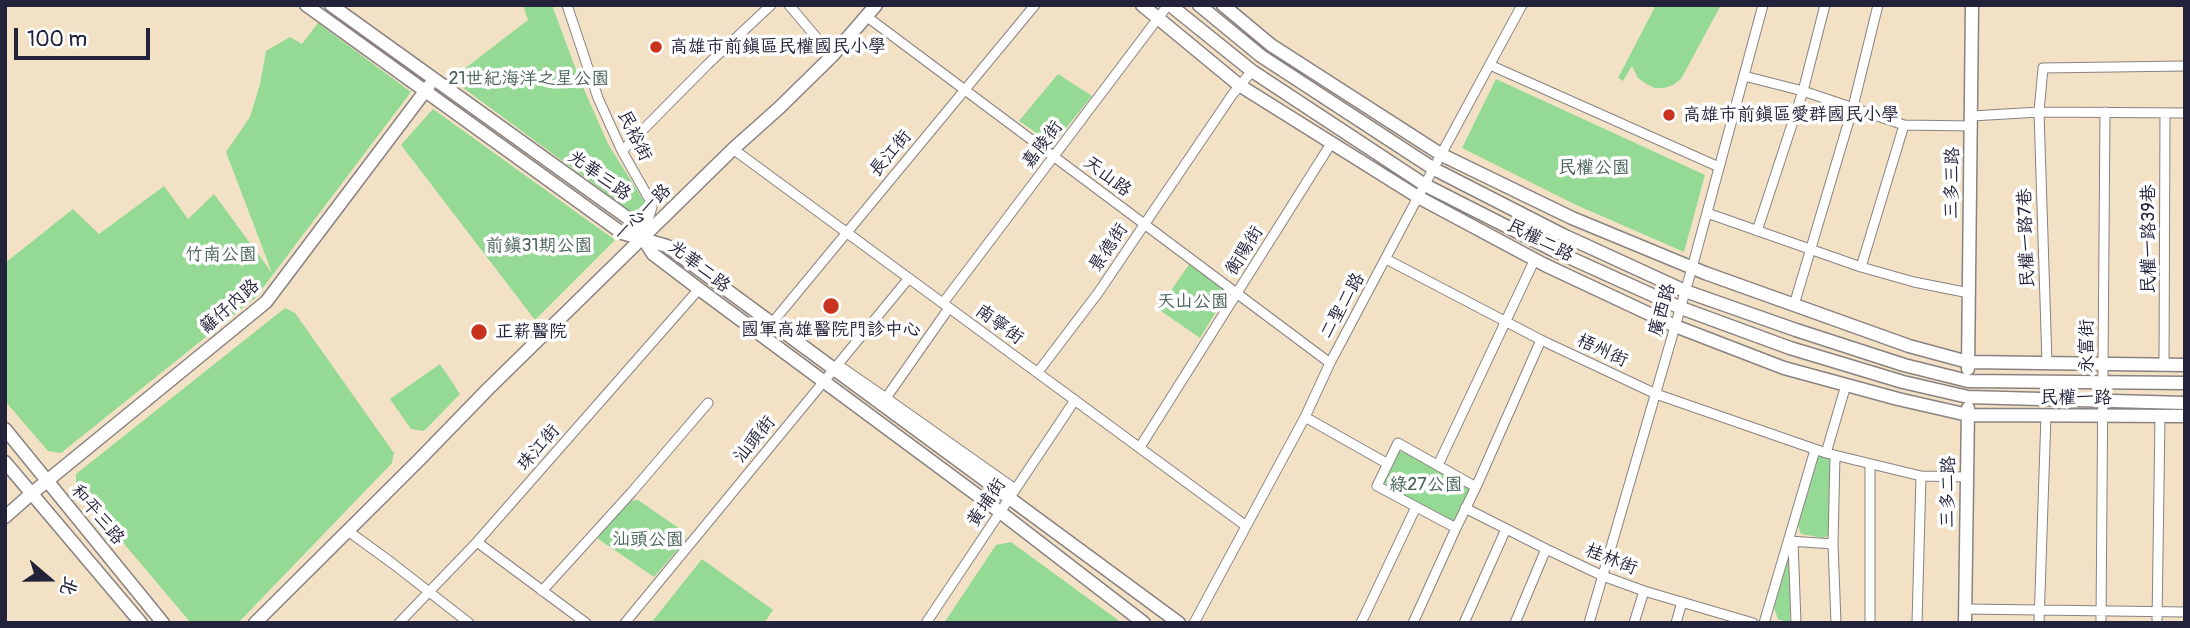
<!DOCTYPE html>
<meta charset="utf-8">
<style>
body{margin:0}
#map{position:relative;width:2190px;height:628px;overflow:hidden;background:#f3e1c6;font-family:Pangolin,"LXGW WenKai TC",sans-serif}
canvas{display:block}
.frame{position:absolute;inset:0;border:7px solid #22223b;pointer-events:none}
.north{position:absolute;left:14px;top:544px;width:70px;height:70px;-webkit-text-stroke:5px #fff;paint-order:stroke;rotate:110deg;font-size:19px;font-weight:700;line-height:28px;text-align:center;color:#22223b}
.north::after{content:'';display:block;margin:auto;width:24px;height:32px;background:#22223b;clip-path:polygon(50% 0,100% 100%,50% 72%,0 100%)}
.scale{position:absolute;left:14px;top:28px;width:136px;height:32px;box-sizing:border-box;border:4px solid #22223b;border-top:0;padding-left:9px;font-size:21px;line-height:24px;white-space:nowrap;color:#22223b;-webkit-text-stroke:5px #fff;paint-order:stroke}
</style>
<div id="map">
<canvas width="2190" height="628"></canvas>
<div class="frame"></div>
<div class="north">北</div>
<div class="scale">100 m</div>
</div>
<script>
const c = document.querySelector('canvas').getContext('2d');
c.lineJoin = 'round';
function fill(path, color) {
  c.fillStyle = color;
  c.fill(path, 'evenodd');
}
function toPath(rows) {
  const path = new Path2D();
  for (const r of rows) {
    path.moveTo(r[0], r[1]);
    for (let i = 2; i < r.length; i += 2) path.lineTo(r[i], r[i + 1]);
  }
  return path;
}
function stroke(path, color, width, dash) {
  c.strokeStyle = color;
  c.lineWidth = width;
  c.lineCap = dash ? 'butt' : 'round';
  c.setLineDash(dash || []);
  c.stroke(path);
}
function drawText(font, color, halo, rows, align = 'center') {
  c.font = font + ' Pangolin,"LXGW WenKai TC",sans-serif';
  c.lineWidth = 7;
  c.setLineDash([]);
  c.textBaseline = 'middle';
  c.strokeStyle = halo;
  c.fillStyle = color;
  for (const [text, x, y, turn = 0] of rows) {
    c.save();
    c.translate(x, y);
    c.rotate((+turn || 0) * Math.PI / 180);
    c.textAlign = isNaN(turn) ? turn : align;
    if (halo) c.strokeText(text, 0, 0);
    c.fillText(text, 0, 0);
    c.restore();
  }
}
const green = toPath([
 [523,5,552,5,579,78,608,144,647,206,632,212,451,79,528,20],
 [1656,5,1721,5,1681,79,1673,85,1664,88,1655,88,1646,84,1638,78,1632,66,1623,81,1618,78],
 [318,23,411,92,256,297,61,453,48,451,5,401,5,263,73,209,99,234,164,186,188,219,214,194,272,273,226,152,250,117,260,84,266,51,290,37,302,44],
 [1058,74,1092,96,1053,144,1019,121],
 [1496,79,1705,175,1684,252,1574,204,1462,148],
 [433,109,615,240,535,320,401,145],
 [1190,263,1224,287,1225,297,1200,338,1158,309],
 [285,308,295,313,394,453,392,463,238,623,191,623,76,487,76,474],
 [440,364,460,394,424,431,411,429,390,399],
 [1404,451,1469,485,1470,490,1456,520,1452,522,1386,487,1384,481,1399,452],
 [1820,454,1828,457,1832,463,1830,535,1823,538,1801,534,1797,523,1817,456],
 [638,500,683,531,686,540,654,577,597,538,628,501],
 [1011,542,1122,623,944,623,996,545],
 [702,559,773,610,764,623,651,623],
 [1787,561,1790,561,1790,623,1778,619,1774,608]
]);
const street = toPath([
 [567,5,598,98,622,151,651,202,652,207,644,234],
 [789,5,832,56],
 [866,16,1330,363],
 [1490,65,1719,167],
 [1744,76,1803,91,1904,125,1972,126],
 [1972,116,2039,112,2185,113],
 [733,149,1246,526],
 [622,151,707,65,771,5],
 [1707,213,1861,267,1914,282,1969,293],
 [1757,231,1803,91,1825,5],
 [1386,259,1541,340,1656,394,1826,453,1921,476,1967,477],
 [1861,267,1904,125],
 [943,303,1168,5],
 [1794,305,1853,107,1878,5],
 [949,308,886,398,1015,489],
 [772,323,1035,5],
 [2047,363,2039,112,2043,68,2185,66],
 [2164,364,2165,113],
 [841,367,886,398],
 [1038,372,1098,293,1232,95,1252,71],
 [1305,417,1388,464],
 [1140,447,1332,142],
 [1826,453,1846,385],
 [1835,456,1833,544,1836,623],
 [1438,465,1535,259],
 [1870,465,1870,623],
 [1476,487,1398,443,1377,486,1456,528,1476,487,1541,340],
 [1465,508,1546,549,1603,576,1644,591,1753,623],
 [348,531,392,563,469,623],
 [1790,541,1833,544],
 [1793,541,1796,623],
 [477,542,586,623],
 [542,591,631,493,708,403],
 [1966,609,2185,612],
 [399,623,477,542,699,289],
 [625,623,909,278],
 [926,623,1075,400],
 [1194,623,1305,417,1330,363,1418,197,1522,5],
 [1361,623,1416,507],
 [1413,623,1456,528],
 [1464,623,1506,529],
 [1515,623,1546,549],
 [1589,623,1692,268,1763,5],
 [1634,623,1644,591],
 [1676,623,1682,602],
 [1764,623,1815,450],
 [1917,623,1921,476],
 [2039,623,2046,415],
 [2101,623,2105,112],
 [2157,623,2160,416]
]);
const secondary = toPath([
 [306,5,622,233,667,246,1179,623],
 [331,5,632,221,653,254,699,289,1000,512,1144,623],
 [1142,5,1239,85,1418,197,1545,265,1675,326,1784,368,1898,399,1968,415,2185,416],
 [1170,5,1252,71,1425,185,1555,251,1681,308,1790,348,1903,382,1968,397,2185,403],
 [1199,5,1261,56,1434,169,1563,235,1685,291,1796,330,1904,365,1968,381,2185,383],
 [1223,5,1271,45,1442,155,1572,218,1705,273,1909,346,1968,362,2185,365],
 [1968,369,1972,5],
 [5,429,163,623],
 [5,462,141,623],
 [5,517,31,494,266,302,429,86],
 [255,623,419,460,488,389,733,149,779,108,832,56,876,5],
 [1965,623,1968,408]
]);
const markers = [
 [656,47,7,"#c8321e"],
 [1669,115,7,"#c8321e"],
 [831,306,9,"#c8321e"],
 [479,332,9,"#c8321e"]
];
const poiNames = [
 ["高雄市前鎮區民權國民小學",670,47],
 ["高雄市前鎮區愛群國民小學",1683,115],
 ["國軍高雄醫院門診中心",831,330,"center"],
 ["正薪醫院",495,332]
];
const parkNames = [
 ["21世紀海洋之星公園",529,79],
 ["民權公園",1594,168],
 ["前鎮31期公園",539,246],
 ["竹南公園",221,255],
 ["天山公園",1193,302],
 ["綠27公園",1426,485],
 ["汕頭公園",648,540]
];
const streetNames = [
 ["民裕街",634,136,64],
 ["嘉陵街",1043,145,-53],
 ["長江街",891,154,-50],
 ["光華三路",599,176,36],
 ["天山路",1107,177,37],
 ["三多三路",1953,183,-89],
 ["一心一路",643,213,-45],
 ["民權一路7巷",2027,238,-92],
 ["民權一路39巷",2149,239,-90],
 ["民權二路",1540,241,27],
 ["景德街",1109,248,-56],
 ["衡陽街",1245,251,-58],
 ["光華二路",699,267,38],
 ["二聖二路",1343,306,-61],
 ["籬仔內路",230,307,-41],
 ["廣西路",1663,310,-74],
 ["南寧街",999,325,36],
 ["永富街",2087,346,-90],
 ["梧州街",1602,351,25],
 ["民權一路",2076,398],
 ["汕頭街",755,440,-51],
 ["珠江街",539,448,-49],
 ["三多二路",1949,492,-89],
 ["黃埔街",987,503,-56],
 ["和平三路",97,515,50],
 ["桂林街",1611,560,22]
];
fill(green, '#94da94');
stroke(street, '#8a8280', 11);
stroke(secondary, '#8a8280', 15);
stroke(street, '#fff', 9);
stroke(secondary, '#fff', 12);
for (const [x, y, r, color] of markers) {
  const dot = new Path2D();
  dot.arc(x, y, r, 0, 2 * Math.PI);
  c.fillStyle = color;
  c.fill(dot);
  stroke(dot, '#fff', 2.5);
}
drawText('18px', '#22223b', '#fff', poiNames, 'left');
drawText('18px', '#4a625a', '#fff', parkNames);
drawText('18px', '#22223b', '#fff', streetNames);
</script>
